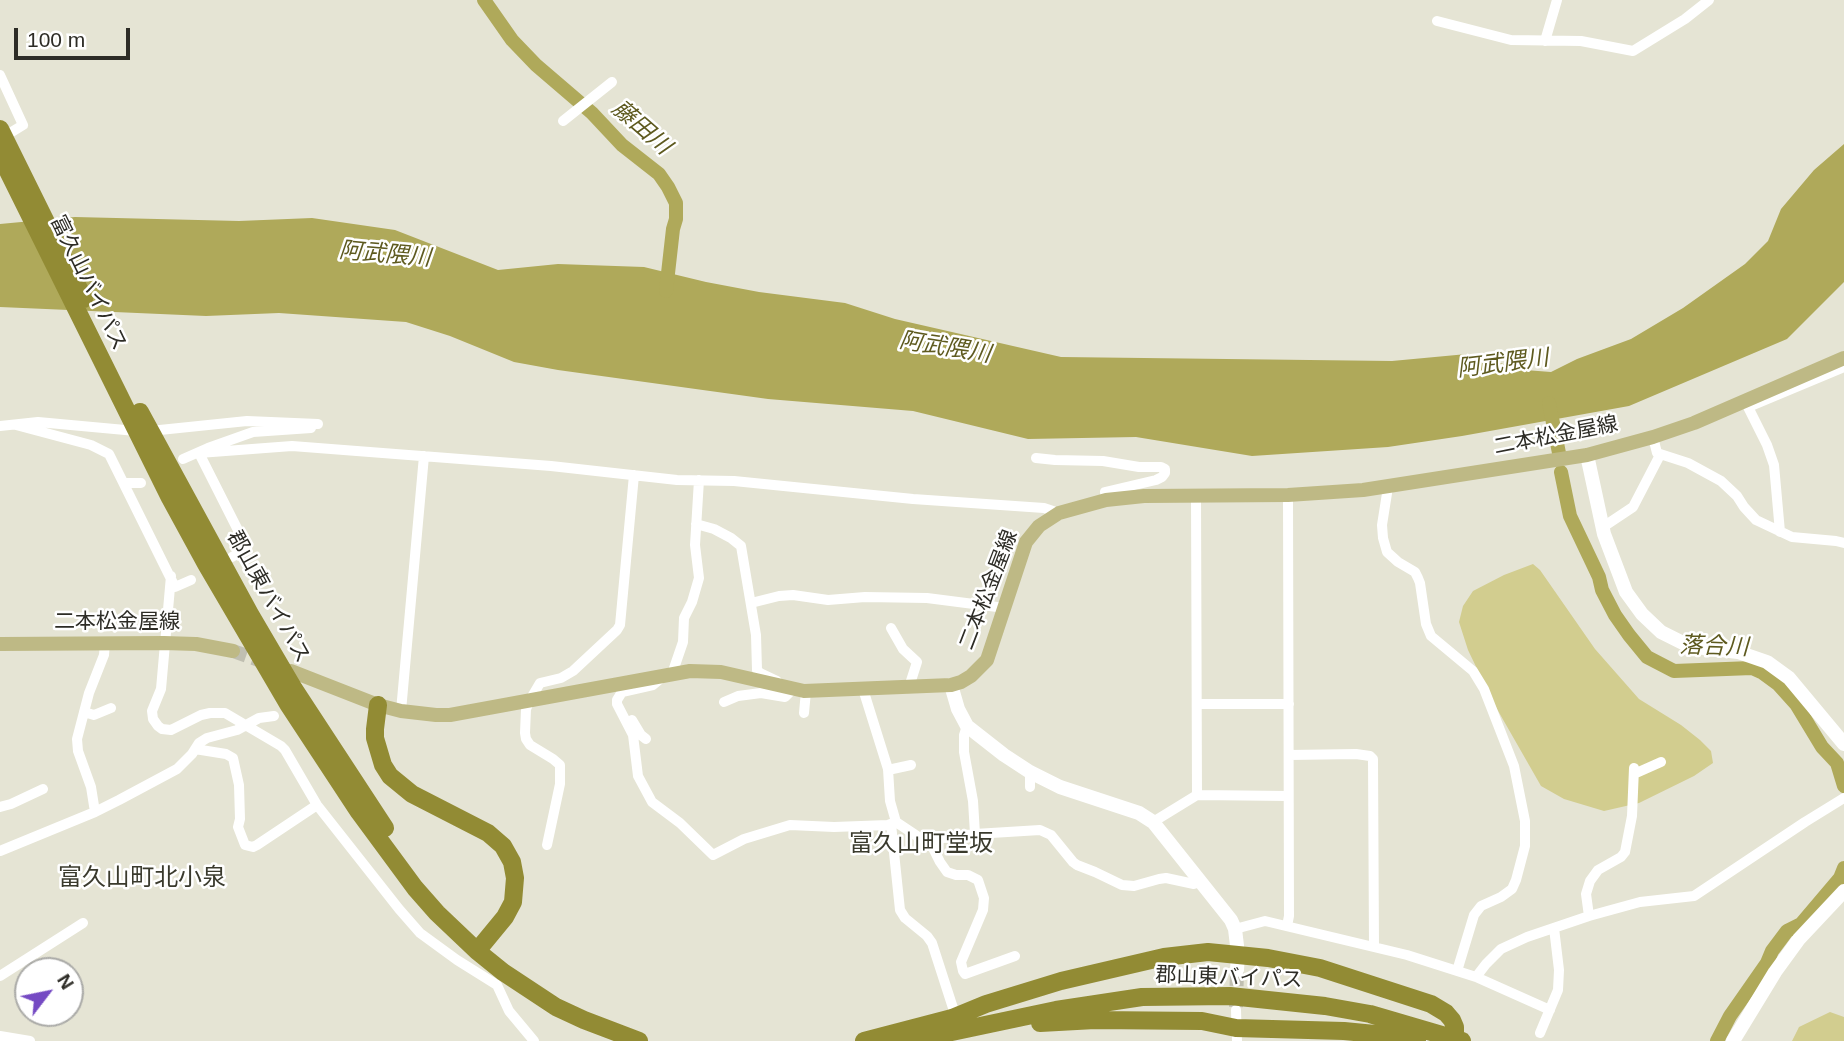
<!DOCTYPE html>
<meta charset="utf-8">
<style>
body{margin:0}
#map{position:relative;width:1844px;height:1041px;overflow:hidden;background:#e5e4d4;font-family:Helvetica,sans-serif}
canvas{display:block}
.north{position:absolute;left:14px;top:957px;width:70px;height:70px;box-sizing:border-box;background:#fff;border:2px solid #ababa8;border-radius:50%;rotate:58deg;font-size:19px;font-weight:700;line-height:28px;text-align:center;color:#2d2c26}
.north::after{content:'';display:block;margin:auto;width:24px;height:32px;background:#754ac3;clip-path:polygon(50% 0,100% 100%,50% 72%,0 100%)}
.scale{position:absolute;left:14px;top:28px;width:116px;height:32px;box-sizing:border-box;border:4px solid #2d2c26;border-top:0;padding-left:9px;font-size:21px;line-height:24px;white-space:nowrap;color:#2d2c26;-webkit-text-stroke:5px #fff;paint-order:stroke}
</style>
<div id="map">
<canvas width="1844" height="1041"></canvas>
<div class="north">N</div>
<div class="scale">100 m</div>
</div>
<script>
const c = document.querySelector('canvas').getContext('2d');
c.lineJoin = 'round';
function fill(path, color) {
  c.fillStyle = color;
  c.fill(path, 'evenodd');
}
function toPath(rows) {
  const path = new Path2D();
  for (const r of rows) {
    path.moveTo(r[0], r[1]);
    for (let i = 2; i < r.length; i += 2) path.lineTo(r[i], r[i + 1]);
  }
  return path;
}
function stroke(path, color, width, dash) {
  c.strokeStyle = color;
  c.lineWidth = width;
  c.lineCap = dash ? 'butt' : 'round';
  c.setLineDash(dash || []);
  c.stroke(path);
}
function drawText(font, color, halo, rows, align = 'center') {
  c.font = font + ' Helvetica,"Noto Sans JP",sans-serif';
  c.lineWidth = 5;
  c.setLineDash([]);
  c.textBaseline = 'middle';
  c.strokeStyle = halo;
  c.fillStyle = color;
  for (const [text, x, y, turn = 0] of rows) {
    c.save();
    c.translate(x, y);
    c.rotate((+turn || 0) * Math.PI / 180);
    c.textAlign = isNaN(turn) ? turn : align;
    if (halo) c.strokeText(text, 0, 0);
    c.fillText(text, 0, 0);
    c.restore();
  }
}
const green = toPath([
 [1533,564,1540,570,1595,649,1639,699,1681,725,1700,740,1711,751,1713,763,1694,776,1639,803,1604,811,1564,799,1541,786,1493,702,1468,650,1459,622,1463,606,1473,591,1504,575],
 [1830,1012,1844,1017,1844,1041,1792,1041,1799,1027]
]);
const water = toPath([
 [1844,144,1844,282,1787,339,1629,406,1462,436,1388,447,1252,456,1136,437,1028,439,913,411,768,399,558,370,514,362,450,336,406,322,279,313,206,316,0,307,0,224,75,217,239,221,312,218,395,230,498,270,558,264,644,267,706,282,759,292,845,303,895,319,1061,357,1392,361,1467,354,1525,370,1551,372,1577,359,1631,339,1683,308,1745,264,1768,241,1781,209,1814,170]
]);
const river = toPath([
 [484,0,512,40,536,65,592,113,622,145,659,174,668,187,676,203,676,219,673,229,666,291],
 [1549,403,1559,453],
 [1561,472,1570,516,1599,577,1602,590,1615,615,1629,635,1647,657,1674,671,1752,668,1763,673,1778,684,1796,704,1822,747,1837,763,1844,786],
 [1717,1041,1730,1016,1767,963,1772,951,1787,931,1801,924,1840,878,1844,868]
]);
const secondaryTunnel = toPath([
 [1236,1007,1237,970]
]);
const primaryTunnel = toPath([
 [233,651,267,663]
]);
const street = toPath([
 [1437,21,1511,40,1581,41,1633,51,1685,19,1709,0],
 [1545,41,1557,0],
 [0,75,23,125,10,133],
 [563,121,612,82],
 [1745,401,1767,445,1774,465,1780,532],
 [1751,406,1844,367],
 [16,425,91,445,109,454,175,587,191,580],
 [0,426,38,422,136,431],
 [150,431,247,421,318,424],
 [1653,437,1657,453,1688,463,1721,481,1737,496,1744,507,1756,520,1792,537,1836,541,1844,543],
 [1036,458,1055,460,1103,461,1139,467,1161,467,1165,469,1165,473,1162,477,1156,480,1105,492,1106,500],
 [183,459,208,448,253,432,311,428],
 [124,483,141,483],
 [1388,487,1382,525,1383,538,1387,552,1398,562,1415,572,1418,578,1420,583,1426,624,1431,636,1473,671,1484,689,1514,766,1525,821,1525,846,1516,880,1512,889,1501,897,1481,906,1474,915,1457,971],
 [1196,495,1197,795],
 [696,524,714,529,731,538,741,546,756,635,757,670,760,673,777,681],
 [1603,527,1633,507,1660,455],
 [232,557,247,548,199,453,292,446,551,466,677,480,734,481,913,499,1044,508,1059,513],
 [171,576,161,689,152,711,153,719,158,726,162,729,171,730,201,715,210,713,225,713,281,746,285,750,317,805,399,909,420,933,457,960,497,985,509,1011,534,1041],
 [751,603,779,596,793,595,828,600,865,597,927,598,1005,608],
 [891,628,903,649,917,662,909,687],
 [672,674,683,642,684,618,692,602,699,578,695,545,699,480],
 [660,678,659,680,653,685,622,692,617,700,617,704,633,735,638,776,652,802,680,823,713,855,744,839,790,825,834,827,888,825,896,822,890,801,888,769,863,689],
 [724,702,738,696,761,693,785,697,793,689],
 [1197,704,1289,704],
 [401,711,424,456],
 [84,712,94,715,111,708],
 [804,713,806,691],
 [632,720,641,735,646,739],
 [967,726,964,735,964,752,973,801,975,834],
 [195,749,226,754,233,758,239,785,240,819,238,827,245,845,253,847,257,845,317,805],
 [1289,755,1356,754,1370,756,1373,759,1374,947],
 [888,770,911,765],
 [1030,772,1030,787],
 [1634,774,1661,762],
 [0,807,11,804,43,789],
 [95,812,91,787,78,751,77,739,89,693,104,655,105,643],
 [896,822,917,836,930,842,940,862,947,872,956,875,968,875,978,880,984,898,983,910,961,962,963,971,965,974,1015,956],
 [1153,822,1197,795,1288,796],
 [891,824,900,910,905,918,927,936,932,943,953,1008],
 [930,842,935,839,975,834,1040,830,1051,835,1073,862,1077,865,1095,872,1122,885,1134,886,1159,879,1166,878,1194,884,1201,881],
 [547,845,560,784,560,765,553,759,530,745,526,739,525,733,526,709,530,700,540,683,561,678,573,671,617,630,620,625,634,475],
 [0,851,95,812,119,800,177,769,192,754,199,743,207,738,237,730,259,718,274,716],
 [1589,916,1586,894,1590,881,1598,870,1621,857,1625,852,1632,816,1634,768],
 [1287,926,1289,916,1288,495],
 [1235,929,1265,921,1407,955,1476,977,1550,1010],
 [0,976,83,923],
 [1476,977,1486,964,1501,949,1527,937,1589,916,1640,902,1694,896,1805,822,1844,798],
 [1236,1010,1237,1041],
 [1540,1033,1558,990,1559,970,1554,928],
 [0,1036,30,1041]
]);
const secondary = toPath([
 [1587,455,1604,534,1626,592,1642,614,1661,632,1685,644,1696,647,1738,652,1767,662,1789,678,1844,744],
 [951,685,958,709,967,726,1004,755,1030,772,1060,787,1139,813,1153,822,1231,920,1235,929,1238,954,1237,970],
 [1733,1041,1775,972,1799,939,1844,891]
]);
const primary = toPath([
 [0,644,164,643,196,644,233,651],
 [291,671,378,705,401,711,436,715,450,715,690,671,721,672,804,691,951,685,961,682,971,676,987,660,1026,542,1039,526,1059,513,1106,500,1144,496,1288,495,1363,490,1587,455,1653,437,1694,423,1844,358]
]);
const highway = toPath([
 [0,129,84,299],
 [0,155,170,498,206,564,288,704,359,812,415,888,437,913,477,951,503,972,556,1007,584,1020,639,1041],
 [140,412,250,614,294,689,385,828],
 [378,705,375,729,375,738,383,765,390,776,412,794,488,833,503,846,512,862,515,878,513,902,505,917,477,951],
 [1040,1023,1095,1020,1202,1021,1236,1028,1344,1031,1395,1036,1417,1041],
 [864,1041,952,1018,986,1004,1061,981,1164,957,1208,952,1268,958,1320,968,1431,1004,1446,1013,1452,1020,1455,1027,1455,1038],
 [909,1041,1056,1010,1142,997,1230,996,1325,1006,1370,1014,1462,1041]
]);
const streetNames = [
 ["富久山バイパス",88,283,64],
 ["二本松金屋線",1556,436,-11],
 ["二本松金屋線",989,590,-69],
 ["郡山東バイパス",268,597,61],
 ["二本松金屋線",117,622],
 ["郡山東バイパス",1229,978,2]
];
const waterNames = [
 ["藤田川",641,128,41],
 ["阿武隈川",385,255,5],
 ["阿武隈川",945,348,9],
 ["阿武隈川",1503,364,-7],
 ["落合川",1714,647,2]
];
const quarterNames = [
 ["富久山町堂坂",921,844],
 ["富久山町北小泉",142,878]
];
fill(green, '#d2cd8f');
fill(water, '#afa95a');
stroke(river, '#afa95a', 14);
stroke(secondaryTunnel, '#c0bfb1', 14, [14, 7]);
stroke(primaryTunnel, '#c0bfb1', 14, [14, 7]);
stroke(street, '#fff', 10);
stroke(secondary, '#fff', 14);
stroke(primary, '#beb985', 14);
stroke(highway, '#928b34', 18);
drawText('21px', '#2d2c26', '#fff', streetNames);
drawText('italic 23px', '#5e5a1f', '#fff', waterNames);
drawText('24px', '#3a3a2d', '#fff', quarterNames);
</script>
